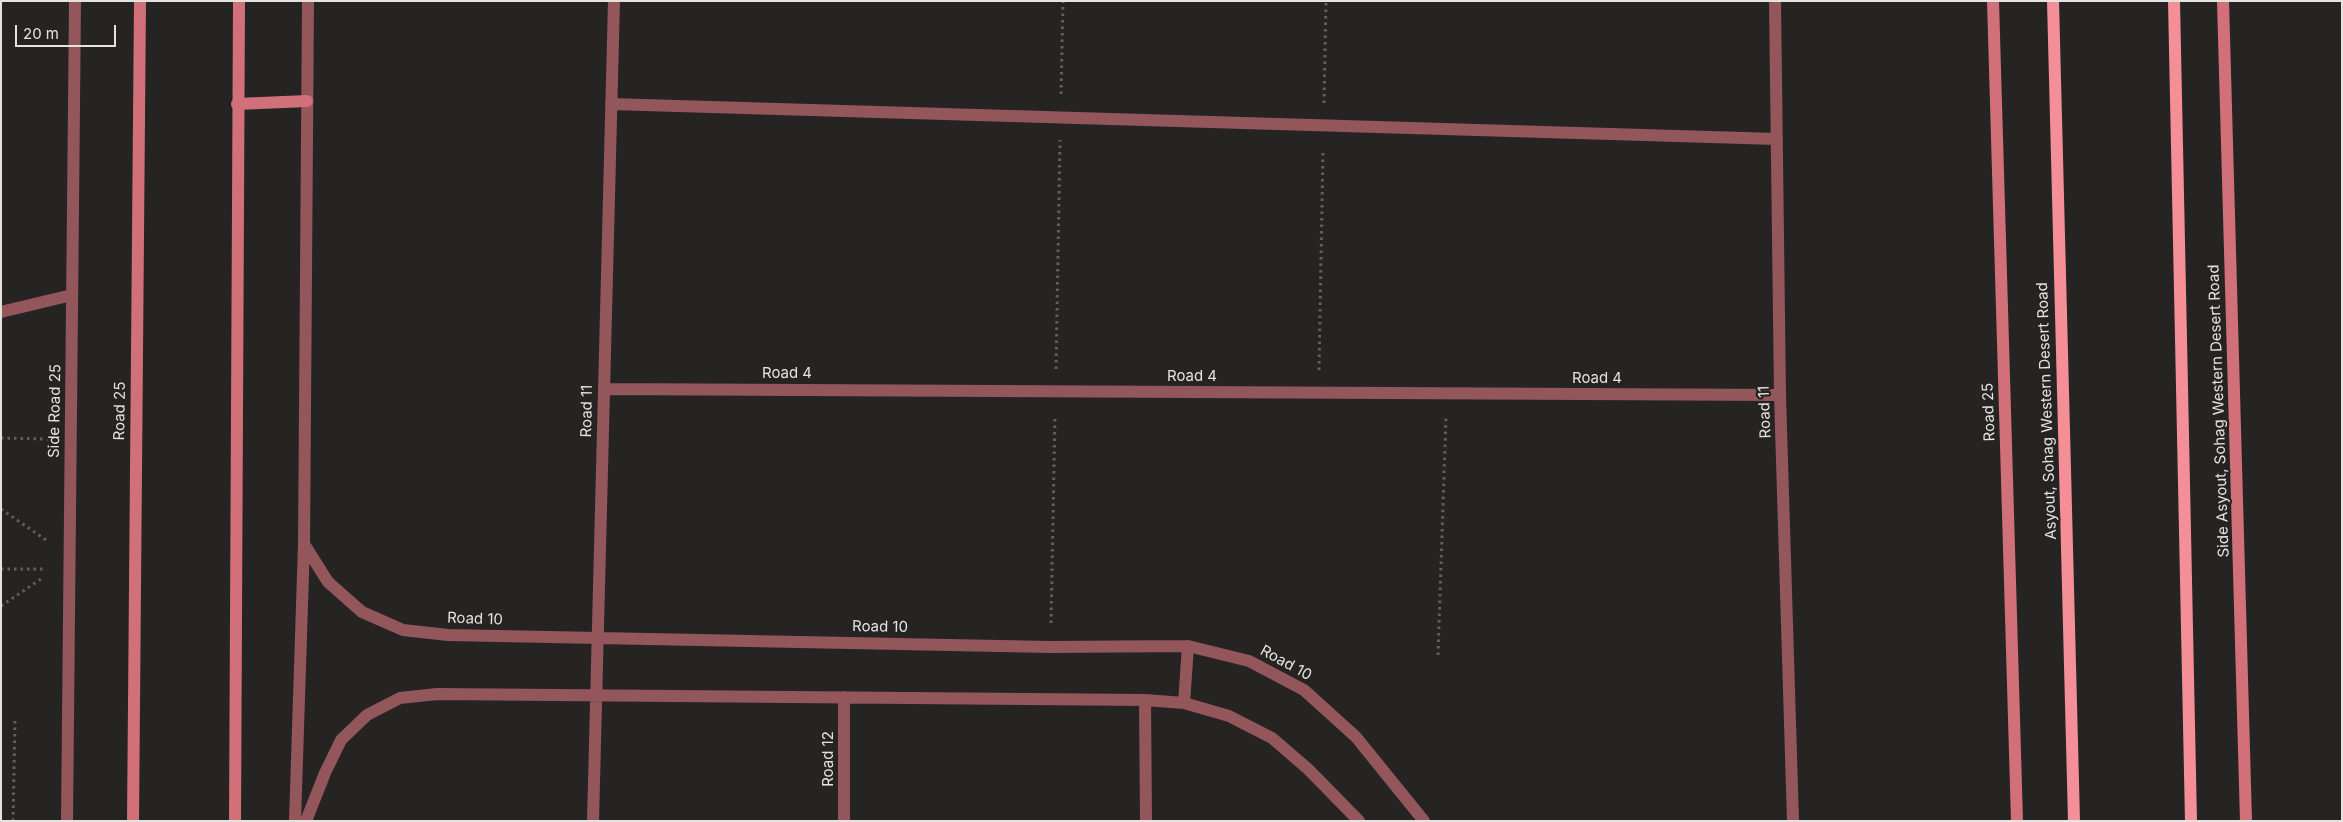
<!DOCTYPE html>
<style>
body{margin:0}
#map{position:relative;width:2343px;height:822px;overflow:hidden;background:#262423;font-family:Inter,sans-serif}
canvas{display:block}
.frame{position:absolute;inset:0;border:2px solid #e4e3e2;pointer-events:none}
.scale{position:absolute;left:15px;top:25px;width:101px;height:22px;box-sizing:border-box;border:2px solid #e4e3e2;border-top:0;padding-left:6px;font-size:15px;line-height:18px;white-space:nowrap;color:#e4e3e2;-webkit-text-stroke:4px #262423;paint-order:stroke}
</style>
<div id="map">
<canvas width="2343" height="822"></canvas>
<div class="frame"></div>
<div class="scale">20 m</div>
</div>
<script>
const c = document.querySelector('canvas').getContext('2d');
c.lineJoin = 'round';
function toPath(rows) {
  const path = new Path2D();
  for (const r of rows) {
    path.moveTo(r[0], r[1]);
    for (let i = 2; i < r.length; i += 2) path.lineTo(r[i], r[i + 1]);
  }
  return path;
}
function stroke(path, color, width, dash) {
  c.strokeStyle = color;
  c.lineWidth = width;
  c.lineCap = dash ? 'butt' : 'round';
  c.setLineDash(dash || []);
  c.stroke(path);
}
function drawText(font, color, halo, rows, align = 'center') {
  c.font = font + ' Inter,sans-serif';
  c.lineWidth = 4.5;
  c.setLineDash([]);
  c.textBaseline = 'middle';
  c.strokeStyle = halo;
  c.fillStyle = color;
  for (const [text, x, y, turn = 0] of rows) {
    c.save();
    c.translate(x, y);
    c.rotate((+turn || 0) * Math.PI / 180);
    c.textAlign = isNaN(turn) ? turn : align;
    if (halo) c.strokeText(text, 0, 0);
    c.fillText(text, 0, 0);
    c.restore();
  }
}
const path = toPath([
 [1061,94,1063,1],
 [1324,103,1326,1],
 [1056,369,1060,140],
 [1319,370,1323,149],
 [1,438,48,439],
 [1,509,46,540],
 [1,569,46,569],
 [1,606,44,577],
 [1051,623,1055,415],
 [1438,655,1446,416],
 [13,821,15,719]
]);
const street = toPath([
 [1775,1,1780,395,1793,821],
 [611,104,1777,139],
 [1,312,72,295],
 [604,389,1780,395],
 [304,544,328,582,362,612,403,630,448,635,1050,647,1188,646,1249,661,1304,690,1356,737,1424,821],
 [1145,700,1146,821],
 [1184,703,1188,646],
 [67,821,75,1],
 [295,821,304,544,308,1],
 [306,821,325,773,341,740,367,715,400,698,437,694,1145,700,1184,703,1229,716,1272,738,1308,769,1359,821],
 [593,821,614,1],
 [844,821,844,697]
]);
const secondary = toPath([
 [1993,1,2017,821],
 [2223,1,2246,821],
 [237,104,307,101],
 [133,821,140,1],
 [235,821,239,1]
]);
const primary = toPath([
 [2053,1,2074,821],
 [2174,1,2191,821]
]);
const streetNames = [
 ["Road 4",787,373],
 ["Road 4",1192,376],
 ["Road 4",1597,378],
 ["Side Road 25",55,411,-89],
 ["Road 25",120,411,-89],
 ["Road 11",587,411,-89],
 ["Asyout, Sohag Western Desert Road",2047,411,-92],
 ["Side Asyout, Sohag Western Desert Road",2219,411,-92],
 ["Road 11",1765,412,-92],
 ["Road 25",1989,412,-92],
 ["Road 10",475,619,2],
 ["Road 10",880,627,1],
 ["Road 10",1286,663,29],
 ["Road 12",828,759,-90]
];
stroke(path, '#62605f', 3, [2.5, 4]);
stroke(street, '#93565b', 12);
stroke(secondary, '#d2707a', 12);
stroke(primary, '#f48f98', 12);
drawText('15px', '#e4e3e2', '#262423', streetNames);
</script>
